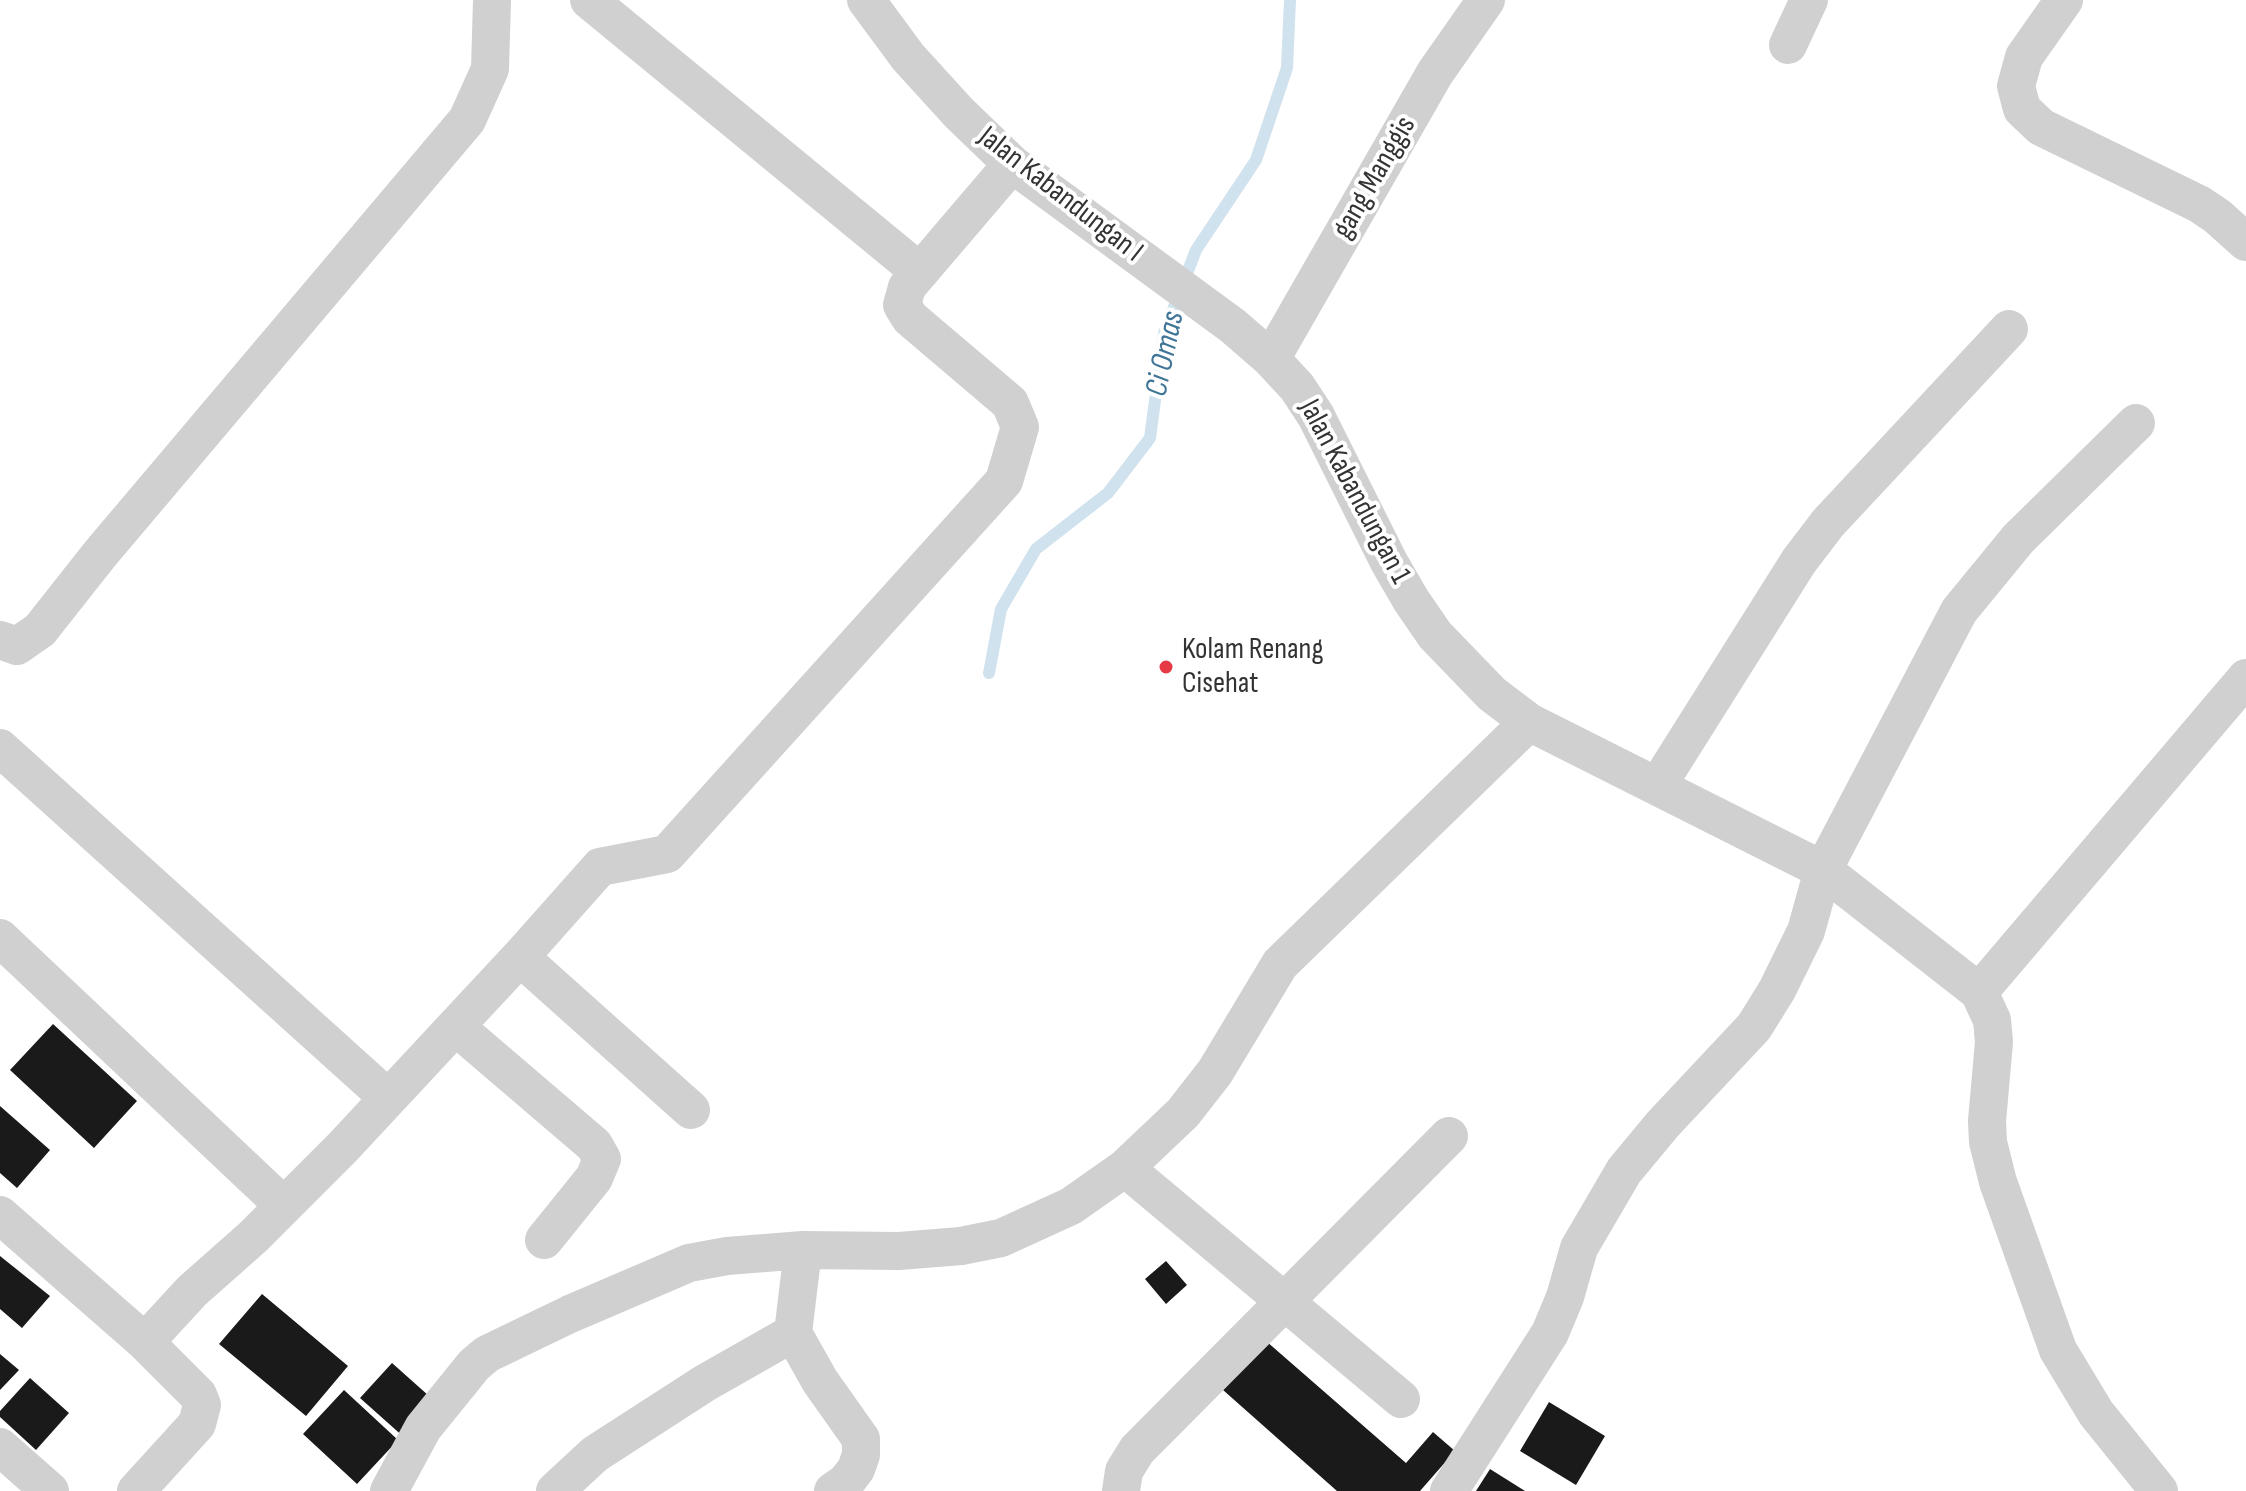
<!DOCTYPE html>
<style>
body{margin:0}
canvas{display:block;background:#fff}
</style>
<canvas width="2246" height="1491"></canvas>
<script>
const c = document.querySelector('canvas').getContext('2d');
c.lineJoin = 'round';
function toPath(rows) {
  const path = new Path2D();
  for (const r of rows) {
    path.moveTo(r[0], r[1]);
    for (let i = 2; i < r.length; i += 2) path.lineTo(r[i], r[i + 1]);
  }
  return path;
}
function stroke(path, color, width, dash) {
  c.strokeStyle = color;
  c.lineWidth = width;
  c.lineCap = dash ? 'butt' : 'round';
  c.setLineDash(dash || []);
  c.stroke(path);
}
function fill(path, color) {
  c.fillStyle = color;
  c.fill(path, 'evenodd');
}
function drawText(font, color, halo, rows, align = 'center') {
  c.font = font + ' "Sofia Sans Condensed",sans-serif';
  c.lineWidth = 8;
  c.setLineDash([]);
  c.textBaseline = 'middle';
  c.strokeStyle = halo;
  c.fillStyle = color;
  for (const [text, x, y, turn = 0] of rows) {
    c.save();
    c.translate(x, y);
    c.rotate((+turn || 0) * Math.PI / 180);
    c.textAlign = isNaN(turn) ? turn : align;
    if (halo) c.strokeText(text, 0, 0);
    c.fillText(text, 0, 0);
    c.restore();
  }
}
const stream = toPath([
 [989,673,1001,609,1036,549,1108,493,1150,438,1164,333,1196,250,1256,160,1287,68,1290,0]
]);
const building = toPath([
 [53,1024,137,1101,94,1148,10,1070],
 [0,1106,50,1150,17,1188,0,1173],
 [0,1256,50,1296,22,1328,0,1309],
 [1166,1261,1187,1285,1166,1304,1145,1279],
 [262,1294,348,1366,306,1416,219,1344],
 [1266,1341,1406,1463,1433,1432,1455,1451,1420,1491,1337,1491,1223,1390],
 [0,1354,19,1370,0,1390],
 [392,1363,438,1404,406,1439,360,1398],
 [30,1378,69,1413,36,1450,0,1417,0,1411],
 [344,1390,398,1440,357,1484,303,1434],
 [1549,1402,1605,1436,1576,1485,1520,1451],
 [1490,1469,1525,1491,1476,1491]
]);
const minor = toPath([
 [589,0,920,272],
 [866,0,908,57,959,113,1012,164,1233,326,1271,359,1297,387,1316,416,1389,562,1411,600,1435,635,1492,694,1529,722,1823,870,1979,992,1992,1020,1994,1042,1987,1121,1988,1142,1998,1182,2058,1350,2096,1413,2159,1491],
 [2064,0,2024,57,2016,86,2022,109,2041,127,2199,204,2217,216,2246,242],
 [1788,45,1809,0],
 [1271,359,1435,73,1486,0],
 [0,640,17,646,40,630,100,554,467,120,490,69,492,0],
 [0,748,388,1098],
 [1658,785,1799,561,1828,523,2009,329],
 [0,938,283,1205],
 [520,957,600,867,667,854,1004,481,1020,427,1010,403,910,318,902,305,907,287,1012,164],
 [1979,992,2246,678],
 [456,1027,594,1145,602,1159,594,1178,544,1240],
 [1125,1168,1401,1399],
 [0,1215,145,1342,198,1395,202,1405,197,1424,136,1491],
 [803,1250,793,1333,820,1381,861,1439,861,1455,856,1469,846,1482,833,1491],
 [145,1342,192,1291,253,1237,342,1148,520,957,691,1110],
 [0,1447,50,1491],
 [389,1491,423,1428,474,1365,487,1354,570,1314,689,1263,727,1256,803,1250,899,1251,961,1246,1001,1238,1071,1206,1125,1168,1183,1113,1215,1072,1280,964,1529,722],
 [555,1491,595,1454,705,1383,793,1333],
 [1121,1491,1124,1471,1137,1450,1449,1136],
 [1449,1491,1550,1333,1565,1297,1579,1248,1624,1171,1663,1124,1754,1027,1777,990,1806,931,1823,870,1959,611,2018,539,2136,423]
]);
const markers = [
 [1166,667,8,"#e63946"]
];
const streetNames = [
 ["gang Manggis",1375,178,-60],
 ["Jalan Kabandungan I",1060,195,38],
 ["Jalan Kabandungan 1",1354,492,62]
];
const poiNames = [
 ["Kolam Renang",1182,650],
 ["Cisehat",1182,684]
];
const waterNames = [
 ["Ci Omas",1166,354,-78]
];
stroke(stream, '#cfe2ee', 12);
fill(building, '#1a1a1a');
stroke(minor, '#d0d0d0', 38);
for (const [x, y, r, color] of markers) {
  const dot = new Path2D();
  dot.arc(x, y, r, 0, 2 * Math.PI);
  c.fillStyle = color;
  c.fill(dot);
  stroke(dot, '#fff', 3);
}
drawText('30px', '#333', '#fff', streetNames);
drawText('30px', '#333', '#fff', poiNames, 'left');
drawText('italic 32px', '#3f7597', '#fff', waterNames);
</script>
